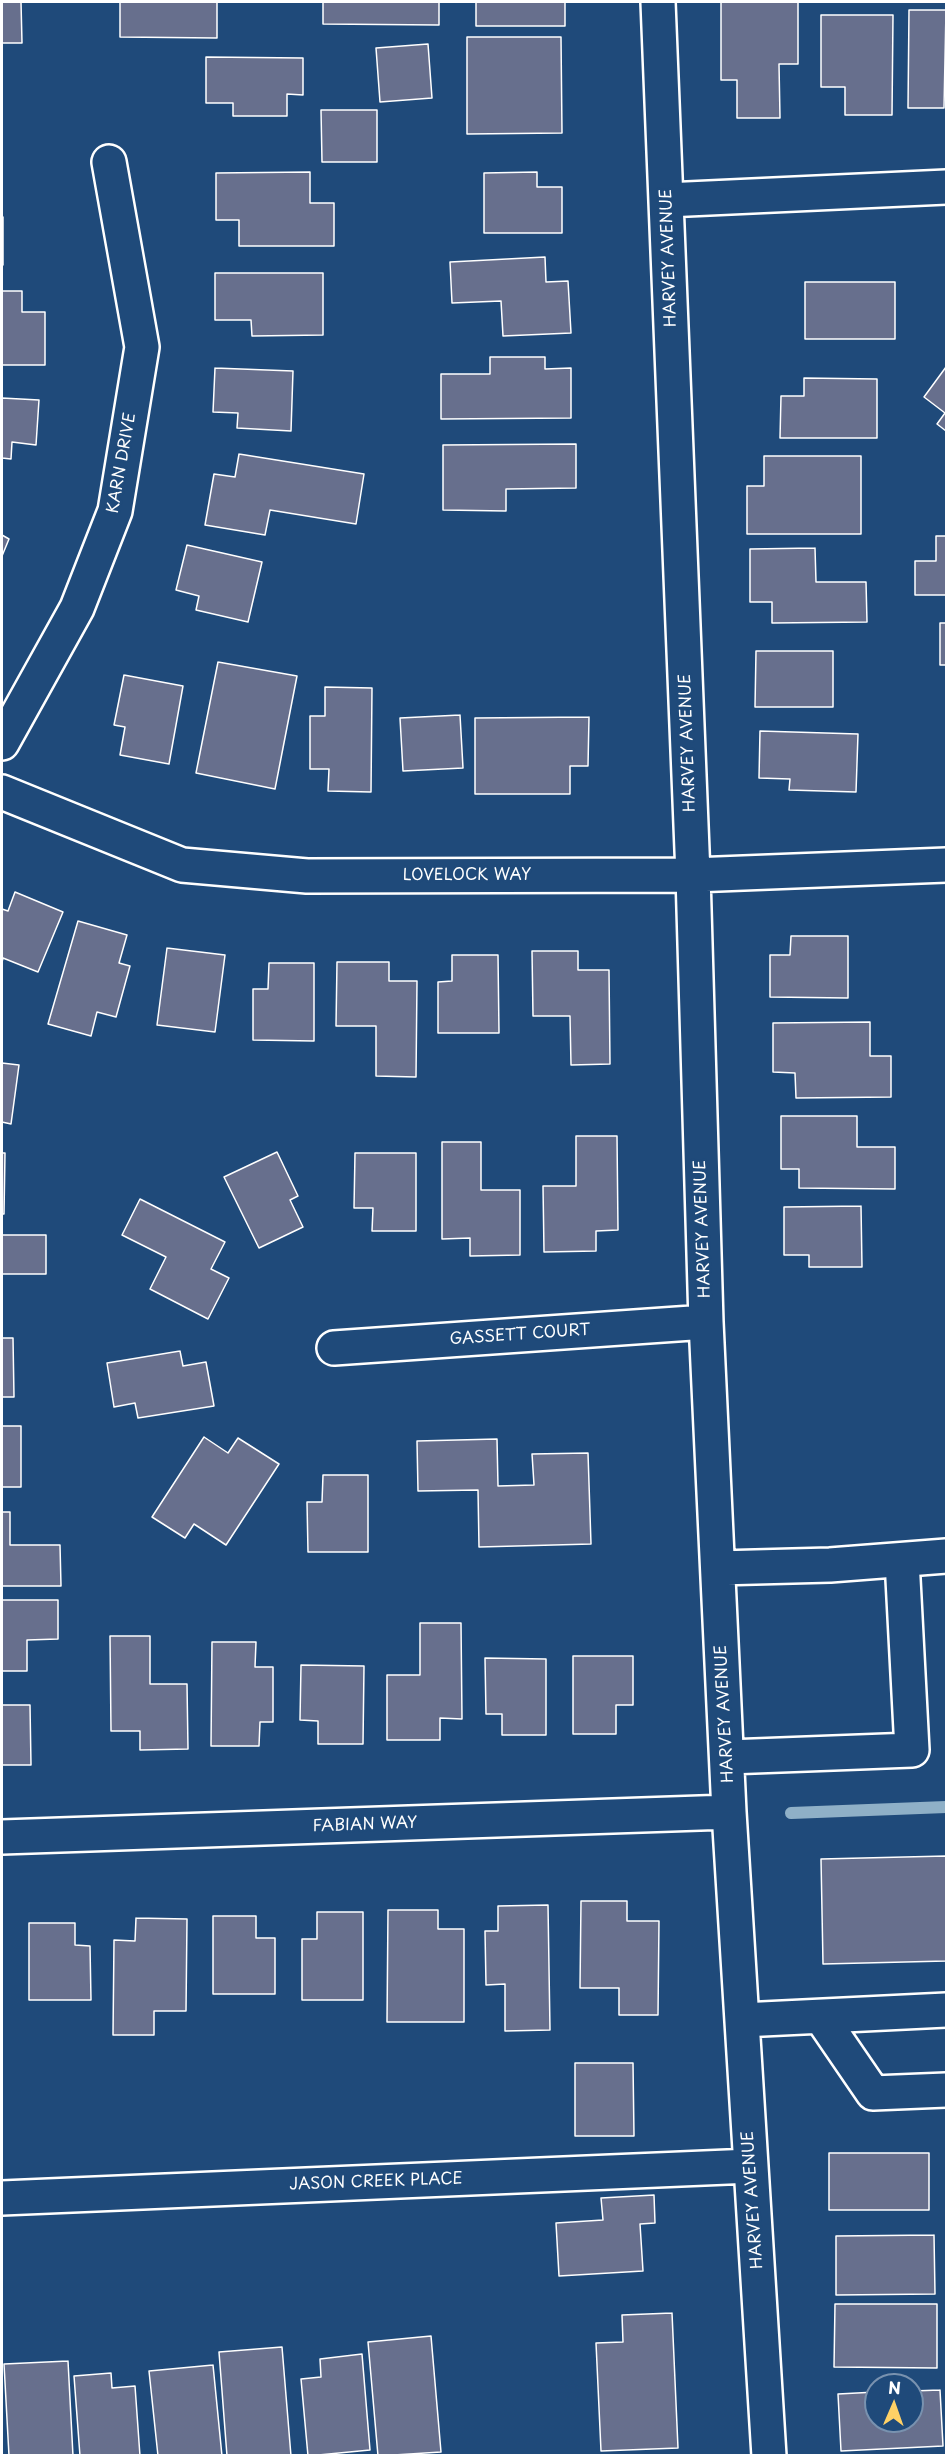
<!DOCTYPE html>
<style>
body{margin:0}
#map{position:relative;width:948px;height:2457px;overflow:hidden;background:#1f4a7a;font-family:"Playpen Sans",sans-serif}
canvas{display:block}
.frame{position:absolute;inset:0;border:3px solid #fff;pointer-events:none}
.north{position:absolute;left:864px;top:2373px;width:60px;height:60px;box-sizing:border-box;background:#1f4a7a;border:2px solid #7992af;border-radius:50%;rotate:2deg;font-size:16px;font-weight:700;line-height:24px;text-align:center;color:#fff}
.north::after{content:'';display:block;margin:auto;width:21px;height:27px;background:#ffd166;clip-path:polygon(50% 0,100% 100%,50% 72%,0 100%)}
</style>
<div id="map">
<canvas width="948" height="2457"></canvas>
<div class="frame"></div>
<div class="north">N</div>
</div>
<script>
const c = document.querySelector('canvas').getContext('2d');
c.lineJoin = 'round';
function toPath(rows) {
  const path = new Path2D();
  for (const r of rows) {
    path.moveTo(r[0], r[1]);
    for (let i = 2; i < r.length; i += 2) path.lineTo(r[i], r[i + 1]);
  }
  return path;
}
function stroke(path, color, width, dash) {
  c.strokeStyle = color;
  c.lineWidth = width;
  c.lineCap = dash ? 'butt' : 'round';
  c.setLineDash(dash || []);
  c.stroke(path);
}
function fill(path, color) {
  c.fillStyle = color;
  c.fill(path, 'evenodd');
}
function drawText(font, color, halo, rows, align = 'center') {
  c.font = font + ' "Playpen Sans",sans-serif';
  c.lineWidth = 5;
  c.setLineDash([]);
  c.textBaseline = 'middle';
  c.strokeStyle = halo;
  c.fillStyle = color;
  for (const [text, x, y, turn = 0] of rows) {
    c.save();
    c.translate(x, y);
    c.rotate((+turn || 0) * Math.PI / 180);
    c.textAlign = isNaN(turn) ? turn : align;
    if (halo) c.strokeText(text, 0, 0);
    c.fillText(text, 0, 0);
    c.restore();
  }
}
const stream = toPath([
 [791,1813,946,1807]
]);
const building = toPath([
 [2,2,21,2,22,43,2,43,2,2],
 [120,2,217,2,217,38,120,37,120,2],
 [323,2,439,2,439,25,323,24,323,2],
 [476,2,565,2,565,26,476,26,476,2],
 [721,2,798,2,798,64,779,64,780,118,737,118,737,80,721,80,721,2],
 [909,10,946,10,944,108,908,108,909,10],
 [821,15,893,15,892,115,845,115,845,87,821,87,821,15],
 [467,37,561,37,562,133,467,134,467,37],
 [428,44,432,98,380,102,376,48,428,44],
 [206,57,303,58,303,95,287,94,287,116,233,116,233,103,206,103,206,57],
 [321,110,377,110,377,162,322,162,321,110],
 [310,172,310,203,334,203,334,246,239,246,239,220,216,220,216,173,310,172],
 [537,172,537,187,562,187,562,233,484,233,484,173,537,172],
 [2,217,3,217,3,265,2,265,2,217],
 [545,257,546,282,568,281,571,333,503,336,501,301,452,303,450,262,545,257],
 [215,273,323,273,323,335,252,336,251,320,215,320,215,273],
 [805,282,895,282,895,339,805,339,805,282],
 [2,291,22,291,22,312,45,312,45,365,2,365,2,291],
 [490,357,545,357,545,369,571,368,571,418,441,419,441,374,490,374,490,357],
 [946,367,946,431,937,424,945,413,924,397,946,367],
 [215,368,293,371,291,431,237,428,238,413,213,412,215,368],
 [804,378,877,379,877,438,780,438,781,396,804,396,804,378],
 [2,398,39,400,36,445,12,442,11,459,2,458,2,398],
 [576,444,576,488,506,489,506,511,443,510,443,445,576,444],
 [239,454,364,474,356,524,270,510,265,535,205,525,214,474,235,477,239,454],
 [764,456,861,456,861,534,747,534,747,486,764,486,764,456],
 [2,535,9,539,2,556,2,535],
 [936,536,946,536,946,595,915,595,915,561,936,561,936,536],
 [187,545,262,562,248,622,196,610,199,596,176,590,187,545],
 [815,548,816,582,866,582,867,622,772,623,772,602,750,602,750,549,815,548],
 [940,623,946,623,946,665,940,665,940,623],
 [756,651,833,651,833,707,755,707,756,651],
 [218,662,297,676,275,789,196,773,218,662],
 [124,675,183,686,169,764,120,755,125,727,114,725,124,675],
 [325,687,372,688,371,792,328,791,329,769,310,769,310,716,325,716,325,687],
 [460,715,463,768,403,771,400,718,460,715],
 [589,717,588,766,570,766,570,794,475,794,475,718,589,717],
 [760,731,858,734,856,792,789,790,790,779,759,778,760,731],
 [15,892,63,912,38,972,3,958,2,962,2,909,8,911,15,892],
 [78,921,127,935,119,963,130,966,116,1017,97,1012,91,1036,48,1024,78,921],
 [791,936,848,936,848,998,770,997,770,955,790,955,791,936],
 [167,948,225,955,215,1032,157,1025,167,948],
 [532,951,578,951,578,970,609,970,610,1064,571,1065,570,1016,533,1016,532,951],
 [452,955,498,955,499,1033,438,1033,438,982,452,981,452,955],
 [337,962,389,962,389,981,417,981,416,1077,376,1076,376,1026,336,1026,337,962],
 [269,963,314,963,314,1041,253,1040,253,989,268,989,269,963],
 [870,1022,870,1056,891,1056,891,1097,796,1098,795,1073,773,1072,773,1023,870,1022],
 [2,1063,19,1065,11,1124,2,1122,2,1063],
 [781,1116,857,1116,857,1147,895,1147,895,1189,799,1188,799,1169,781,1169,781,1116],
 [576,1136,617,1136,618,1230,596,1231,596,1251,544,1252,543,1186,576,1186,576,1136],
 [442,1142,481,1142,481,1190,520,1190,520,1255,470,1256,470,1238,442,1239,442,1142],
 [277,1152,298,1196,290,1200,303,1227,259,1248,224,1177,277,1152],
 [2,1153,5,1153,4,1214,2,1214,2,1153],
 [355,1153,416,1153,416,1231,372,1231,373,1208,354,1208,355,1153],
 [140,1199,225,1242,211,1269,229,1278,208,1319,150,1289,166,1257,122,1235,140,1199],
 [861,1206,862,1267,809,1267,809,1255,784,1255,784,1207,861,1206],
 [2,1235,46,1235,46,1274,2,1274,2,1235],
 [2,1338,13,1338,14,1397,2,1397,2,1338],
 [180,1351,183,1366,206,1362,214,1406,138,1418,135,1403,114,1407,107,1363,180,1351],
 [2,1426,21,1426,21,1487,2,1487,2,1426],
 [204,1437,228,1453,238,1438,279,1464,226,1545,194,1524,185,1538,152,1517,204,1437],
 [497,1439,498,1486,534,1485,532,1454,588,1453,591,1544,479,1547,478,1490,418,1491,417,1441,497,1439],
 [323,1475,368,1475,368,1552,308,1552,307,1502,322,1502,323,1475],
 [2,1512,10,1512,10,1545,60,1545,61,1586,2,1586,2,1512],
 [2,1600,58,1600,58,1639,27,1640,27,1671,2,1671,2,1600],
 [420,1623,461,1623,462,1719,440,1718,440,1740,387,1740,387,1675,420,1675,420,1623],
 [110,1636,150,1636,150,1684,187,1684,188,1749,140,1750,140,1731,111,1731,110,1636],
 [212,1642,256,1642,255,1667,273,1667,273,1722,260,1722,259,1746,211,1746,212,1642],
 [573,1656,633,1656,633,1705,616,1705,616,1734,573,1734,573,1656],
 [485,1658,546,1659,546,1735,502,1735,502,1714,486,1714,485,1658],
 [301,1665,364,1666,363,1744,318,1744,318,1721,300,1720,301,1665],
 [2,1705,30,1705,31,1765,2,1765,2,1705],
 [946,1856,946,1961,823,1964,821,1859,946,1856],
 [581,1901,627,1901,627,1921,659,1921,658,2015,619,2015,619,1988,580,1988,581,1901],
 [548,1905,550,2030,505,2031,505,1984,486,1985,485,1931,498,1931,498,1906,548,1905],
 [388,1910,438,1910,438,1929,464,1929,464,2022,387,2022,388,1910],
 [317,1912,363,1912,363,2000,302,2000,302,1939,317,1939,317,1912],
 [213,1916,256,1916,256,1938,275,1938,275,1994,213,1994,213,1916],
 [136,1918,187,1919,186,2011,154,2011,154,2035,113,2035,114,1940,135,1941,136,1918],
 [29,1923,75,1923,75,1945,90,1946,91,2000,29,2000,29,1923],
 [575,2063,633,2063,634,2136,575,2136,575,2063],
 [829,2153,929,2153,929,2210,829,2210,829,2153],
 [654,2195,655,2223,640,2224,643,2271,559,2276,556,2223,603,2220,601,2198,654,2195],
 [934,2235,935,2294,836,2295,836,2236,934,2235],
 [835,2304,937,2304,937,2368,834,2367,835,2304],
 [672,2313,678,2448,601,2451,596,2343,623,2342,622,2315,672,2313],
 [431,2336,441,2452,378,2456,368,2342,431,2336],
 [282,2347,291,2456,227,2456,219,2352,282,2347],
 [362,2354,370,2450,308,2456,301,2379,321,2377,320,2359,362,2354],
 [68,2361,73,2456,9,2456,4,2364,68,2361],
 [213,2365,222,2456,158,2456,149,2371,213,2365],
 [111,2373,112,2388,135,2386,140,2456,80,2456,74,2376,111,2373],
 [940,2390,943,2446,841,2451,838,2394,876,2392,876,2421,912,2421,912,2391,940,2390]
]);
const minor = toPath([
 [658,2,693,875,706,1322,729,1812,769,2456],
 [666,200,946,187],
 [2,743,77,608,115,511,142,347,109,162],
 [2,792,182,865,307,876,693,875,946,865],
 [334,1348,706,1322],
 [718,1568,830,1565,946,1556],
 [728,1757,912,1750,902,1560],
 [2,1837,729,1812],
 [821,2017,873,2093,946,2090],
 [742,2020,946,2010],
 [2,2198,751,2166]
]);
const streetNames = [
 ["HARVEY AVENUE",669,258,-92],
 ["KARN DRIVE",122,463,-80],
 ["HARVEY AVENUE",688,743,-92],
 ["LOVELOCK WAY",467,876],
 ["HARVEY AVENUE",703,1229,-92],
 ["GASSETT COURT",520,1335,-4],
 ["HARVEY AVENUE",725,1714,-93],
 ["FABIAN WAY",365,1825,-2],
 ["JASON CREEK PLACE",376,2182,-2],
 ["HARVEY AVENUE",753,2200,-94]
];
stroke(stream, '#8fb0c7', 12);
fill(building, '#676f8d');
stroke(building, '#fff', 1.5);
stroke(minor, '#fff', 38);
stroke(minor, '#1f4a7a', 33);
drawText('16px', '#fff', '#1f4a7a', streetNames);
</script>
